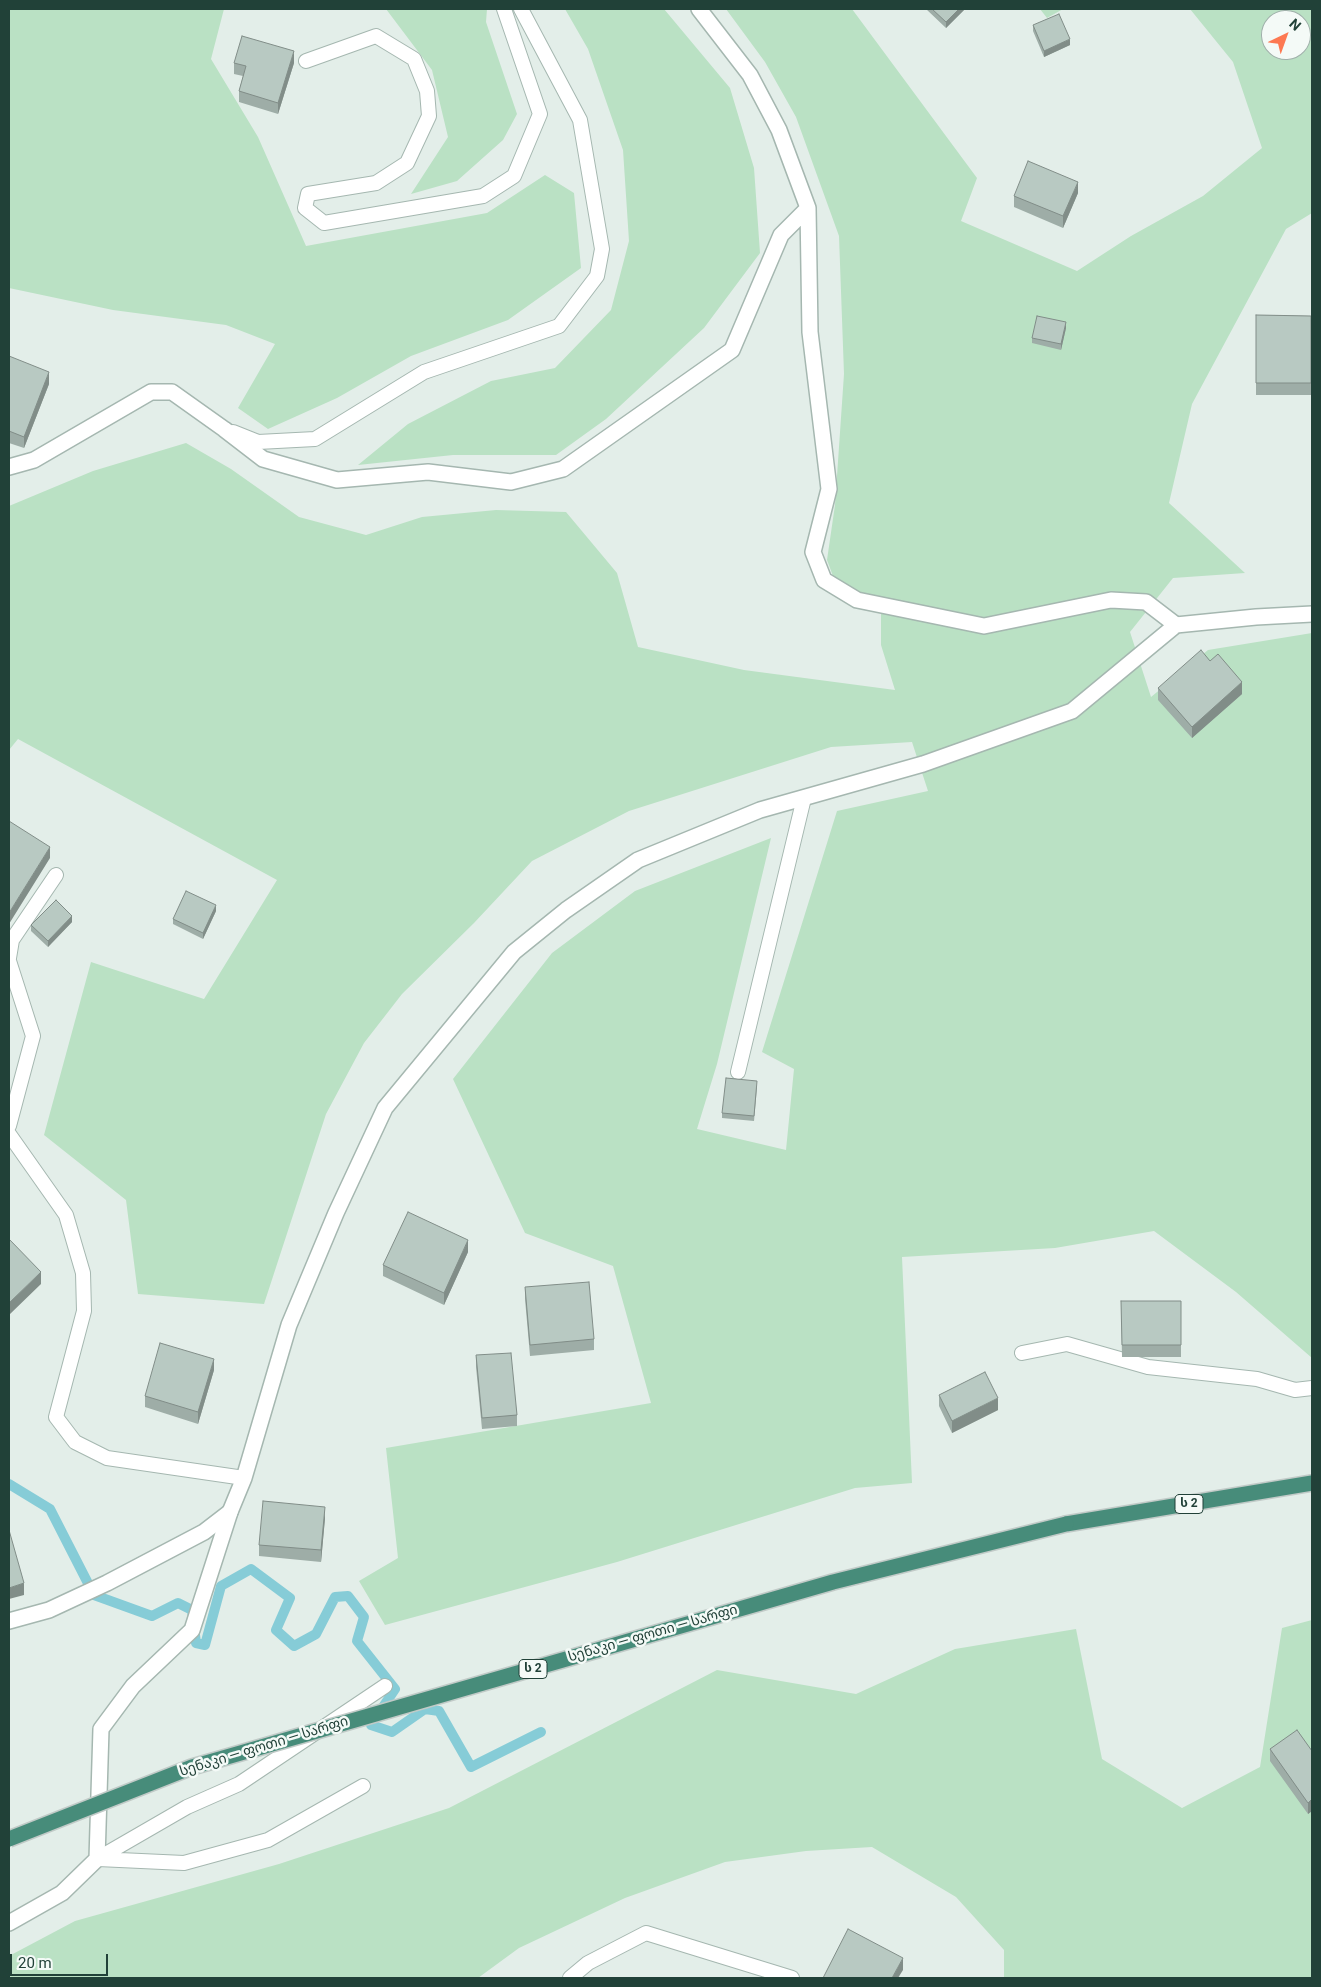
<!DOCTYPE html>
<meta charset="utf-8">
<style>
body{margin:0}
#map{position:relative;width:1321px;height:1987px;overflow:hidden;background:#e3eee9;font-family:Roboto,sans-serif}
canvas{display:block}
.frame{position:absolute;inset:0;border:10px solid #214138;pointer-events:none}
.north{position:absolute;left:1261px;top:10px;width:50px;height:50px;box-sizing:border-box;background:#f4faf7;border:1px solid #a0b0ab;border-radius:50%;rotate:42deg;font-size:14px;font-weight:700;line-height:20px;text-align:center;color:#214138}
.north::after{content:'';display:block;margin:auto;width:18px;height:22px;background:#fd7952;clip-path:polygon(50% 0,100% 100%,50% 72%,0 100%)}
.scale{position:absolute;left:10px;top:1954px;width:98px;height:22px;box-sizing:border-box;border:2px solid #214138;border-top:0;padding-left:6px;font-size:15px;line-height:18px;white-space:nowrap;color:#214138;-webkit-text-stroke:4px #f4faf7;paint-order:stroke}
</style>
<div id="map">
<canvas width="1321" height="1987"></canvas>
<div class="frame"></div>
<div class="north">N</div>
<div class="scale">20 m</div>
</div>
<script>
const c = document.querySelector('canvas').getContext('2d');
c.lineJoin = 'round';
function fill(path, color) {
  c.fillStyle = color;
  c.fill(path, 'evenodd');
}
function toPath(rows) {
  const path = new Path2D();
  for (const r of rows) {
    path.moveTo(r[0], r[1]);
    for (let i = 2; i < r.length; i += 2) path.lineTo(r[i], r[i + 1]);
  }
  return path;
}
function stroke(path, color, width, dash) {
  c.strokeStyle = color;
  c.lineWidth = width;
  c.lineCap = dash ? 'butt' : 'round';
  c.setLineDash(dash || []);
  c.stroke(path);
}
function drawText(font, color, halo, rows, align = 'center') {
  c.font = font + ' Roboto,"Noto Sans Georgian",sans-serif';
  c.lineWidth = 5;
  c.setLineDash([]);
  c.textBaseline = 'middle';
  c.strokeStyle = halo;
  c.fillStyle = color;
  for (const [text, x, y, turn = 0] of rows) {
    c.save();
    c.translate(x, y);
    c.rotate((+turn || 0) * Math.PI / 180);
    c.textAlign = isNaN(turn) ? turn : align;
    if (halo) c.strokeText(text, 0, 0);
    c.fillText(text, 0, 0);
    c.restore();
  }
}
const green = toPath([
 [9,9,224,9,211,59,258,137,306,246,487,213,545,175,574,193,581,268,508,320,411,356,337,398,268,429,238,408,275,344,226,325,113,310,9,288],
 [386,9,487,9,486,22,517,114,503,140,457,181,411,194,448,137,432,70],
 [565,9,664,9,730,88,754,168,760,253,704,328,606,419,556,455,453,455,358,465,408,424,491,381,555,368,611,310,629,241,623,150,588,49],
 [726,9,852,9,977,178,961,221,1077,271,1131,236,1203,196,1262,148,1233,62,1190,9,1312,9,1312,213,1286,229,1192,404,1169,503,1245,573,1173,578,1130,632,1151,697,1208,650,1312,633,1312,1358,1236,1292,1154,1231,1055,1248,902,1257,912,1483,855,1488,617,1562,385,1625,359,1581,398,1558,386,1448,651,1403,613,1266,525,1233,453,1079,552,953,635,891,771,838,717,1064,697,1129,786,1150,794,1069,762,1052,837,811,928,791,912,742,831,747,629,811,532,861,474,923,402,994,364,1043,326,1114,264,1304,138,1294,126,1200,44,1135,91,962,204,999,277,880,18,739,9,750,9,506,93,471,186,443,231,469,299,517,366,535,422,517,496,510,566,512,617,573,638,647,744,670,895,690,881,645,881,606,836,584,827,560,835,505,844,374,839,236,796,117,765,62],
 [1271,20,1301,20,1301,50,1271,50],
 [1040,9,1063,9,1047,18],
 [1312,1620,1312,1978,1004,1978,1004,1950,956,1897,872,1847,806,1851,725,1862,625,1898,519,1948,478,1978,9,1978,9,1956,75,1921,279,1864,449,1808,717,1670,856,1694,955,1649,1076,1629,1102,1759,1182,1808,1260,1767,1282,1628]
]);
const stream = toPath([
 [9,1484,50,1509,94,1595,152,1616,178,1603,192,1610,196,1643,205,1645,221,1586,251,1569,290,1598,276,1630,294,1646,316,1634,335,1597,348,1596,364,1617,357,1641,395,1689,371,1725,392,1732,425,1709,439,1711,471,1767,541,1732]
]);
const service = toPath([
 [306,61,376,36,414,59,427,91,429,116,407,163,376,183,308,194,305,208,324,223,483,196,514,176,540,114,504,9],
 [233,432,258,442,315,439,424,372,559,326,597,276,602,249,580,120,521,9],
 [9,958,12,940,56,875],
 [9,961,33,1036,9,1126],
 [738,1072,804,798],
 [9,1134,66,1215,83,1273,84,1311,56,1417,75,1442,107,1458,244,1478],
 [1022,1353,1067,1344,1148,1367,1257,1379,1295,1390,1312,1388],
 [97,1859,187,1807,239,1784,385,1686],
 [98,1859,184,1863,268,1840,363,1786],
 [570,1978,588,1963,646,1933,792,1978]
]);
const minor = toPath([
 [699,9,750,75,779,130,808,208,810,332,829,489,813,552,824,580,857,600,984,626,1111,600,1146,602,1176,625],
 [9,467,34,460,151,392,172,392,224,429,263,459,337,480,428,472,511,482,563,469,732,350,781,235,808,208],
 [9,1621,49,1610,107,1583,204,1532,230,1512]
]);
const tertiary = toPath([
 [9,1923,62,1893,97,1859,101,1729,133,1686,192,1630,230,1512,244,1478,289,1325,336,1213,385,1108,514,952,566,910,638,860,760,810,923,764,1072,711,1176,625,1256,617,1312,614]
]);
const trunk = toPath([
 [1066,1524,1312,1483]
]);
const trunkBridge = toPath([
 [9,1839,192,1767,833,1582,1066,1524]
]);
const wall = toPath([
 [926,9,965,9,946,28],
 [1033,25,1070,45,1044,57,1033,31],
 [234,63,294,63,278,114,239,102,239,91,243,76,234,74],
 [1078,193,1063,228,1014,207,1014,196],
 [1256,315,1311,316,1311,395,1256,395],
 [1066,328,1061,350,1032,343,1032,338],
 [9,356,49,384,24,448,9,443],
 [1158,688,1242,694,1192,738,1158,700],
 [216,911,203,939,173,924,173,919],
 [72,922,48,947,31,931,31,925],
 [757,1087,754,1121,722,1118,722,1113],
 [468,1252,444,1305,383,1276,383,1265],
 [525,1287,594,1339,594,1350,530,1356,525,1299],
 [1121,1301,1181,1301,1181,1357,1122,1357],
 [476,1355,517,1415,517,1426,482,1429,476,1367],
 [214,1370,198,1424,145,1407,145,1396],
 [939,1395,998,1410,952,1433,939,1406],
 [325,1518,321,1562,259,1556,259,1545],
 [1270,1749,1312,1751,1312,1811,1308,1814,1270,1761]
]);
const shadedWall = toPath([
 [959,9,965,9,946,28,946,22],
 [1070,39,1070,45,1044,57,1044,51],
 [294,51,294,63,278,114,278,103],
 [1078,182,1078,193,1063,228,1063,216],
 [1066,322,1066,328,1061,350,1061,344],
 [49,372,49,384,24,448,24,437],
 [1242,682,1242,694,1192,738,1192,727],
 [50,847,50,858,9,924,9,913],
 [216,905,216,911,203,939,203,933],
 [72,916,72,922,48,947,48,941],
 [468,1240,468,1252,444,1305,444,1293],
 [41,1272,41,1284,9,1315,9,1303],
 [214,1359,214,1370,198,1424,198,1412],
 [998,1398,998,1410,952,1433,952,1421],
 [325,1507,325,1518,321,1562,321,1550],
 [24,1583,24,1595,9,1599,9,1588],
 [1312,1799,1312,1811,1308,1814,1308,1803],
 [903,1958,903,1970,898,1978,892,1978]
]);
const building = toPath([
 [932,9,959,9,946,22,932,9],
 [1059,14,1070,39,1044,51,1033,25,1059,14],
 [242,36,294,51,278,103,239,91,246,66,234,63,242,36],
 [1028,161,1078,182,1063,216,1014,196,1028,161],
 [1256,315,1311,316,1311,383,1256,383,1256,315],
 [1037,316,1066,322,1061,344,1032,338,1037,316],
 [9,356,49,372,24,437,9,431,9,356],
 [1201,650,1210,661,1218,654,1242,682,1192,727,1158,688,1201,650],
 [9,821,50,847,9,913,9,821],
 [186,891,216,905,203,933,173,919,186,891],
 [56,900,72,916,48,941,31,925,56,900],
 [726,1078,757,1081,754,1116,722,1113,726,1078],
 [408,1212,468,1240,444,1293,383,1265,408,1212],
 [9,1239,41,1272,9,1303,9,1239],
 [589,1282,594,1339,530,1345,525,1287,589,1282],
 [1121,1301,1181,1301,1181,1345,1122,1345,1121,1301],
 [160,1343,214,1359,198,1412,145,1396,160,1343],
 [511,1353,517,1415,482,1418,476,1355,511,1353],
 [985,1372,998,1398,952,1421,939,1395,985,1372],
 [263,1501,325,1507,321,1550,259,1545,263,1501],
 [9,1530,24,1583,9,1588,9,1530],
 [1297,1730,1312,1751,1312,1799,1308,1803,1270,1749,1297,1730],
 [848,1929,903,1958,892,1978,823,1978,848,1929]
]);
const shields = [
 [1189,1504,28],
 [533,1669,28]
];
const shieldNames = [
 ["ს 2",1189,1504],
 ["ს 2",533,1669]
];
const streetNames = [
 ["სენაკი — ფოთი — სარფი",653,1634,-16],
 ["სენაკი — ფოთი — სარფი",264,1747,-17]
];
fill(green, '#bae1c4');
stroke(stream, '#86ccd7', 10);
stroke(service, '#a5b7b0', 16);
stroke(minor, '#a5b7b0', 18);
stroke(tertiary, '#a5b7b0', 18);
stroke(trunk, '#c1cac7', 18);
stroke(service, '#fff', 14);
stroke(minor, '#fff', 15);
stroke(tertiary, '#fff', 15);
stroke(trunk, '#478c7a', 15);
stroke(trunkBridge, '#c1cac7', 18, []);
stroke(trunkBridge, '#478c7a', 15);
fill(wall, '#9eada7');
fill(shadedWall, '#818d88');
fill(building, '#b8c9c2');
stroke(building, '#818d88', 1);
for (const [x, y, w] of shields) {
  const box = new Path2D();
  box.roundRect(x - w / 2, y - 9.5, w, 19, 4);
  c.fillStyle = '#f4faf7';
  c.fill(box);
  stroke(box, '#214138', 1);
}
drawText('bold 12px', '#214138', null, shieldNames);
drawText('14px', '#214138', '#f4faf7', streetNames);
</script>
